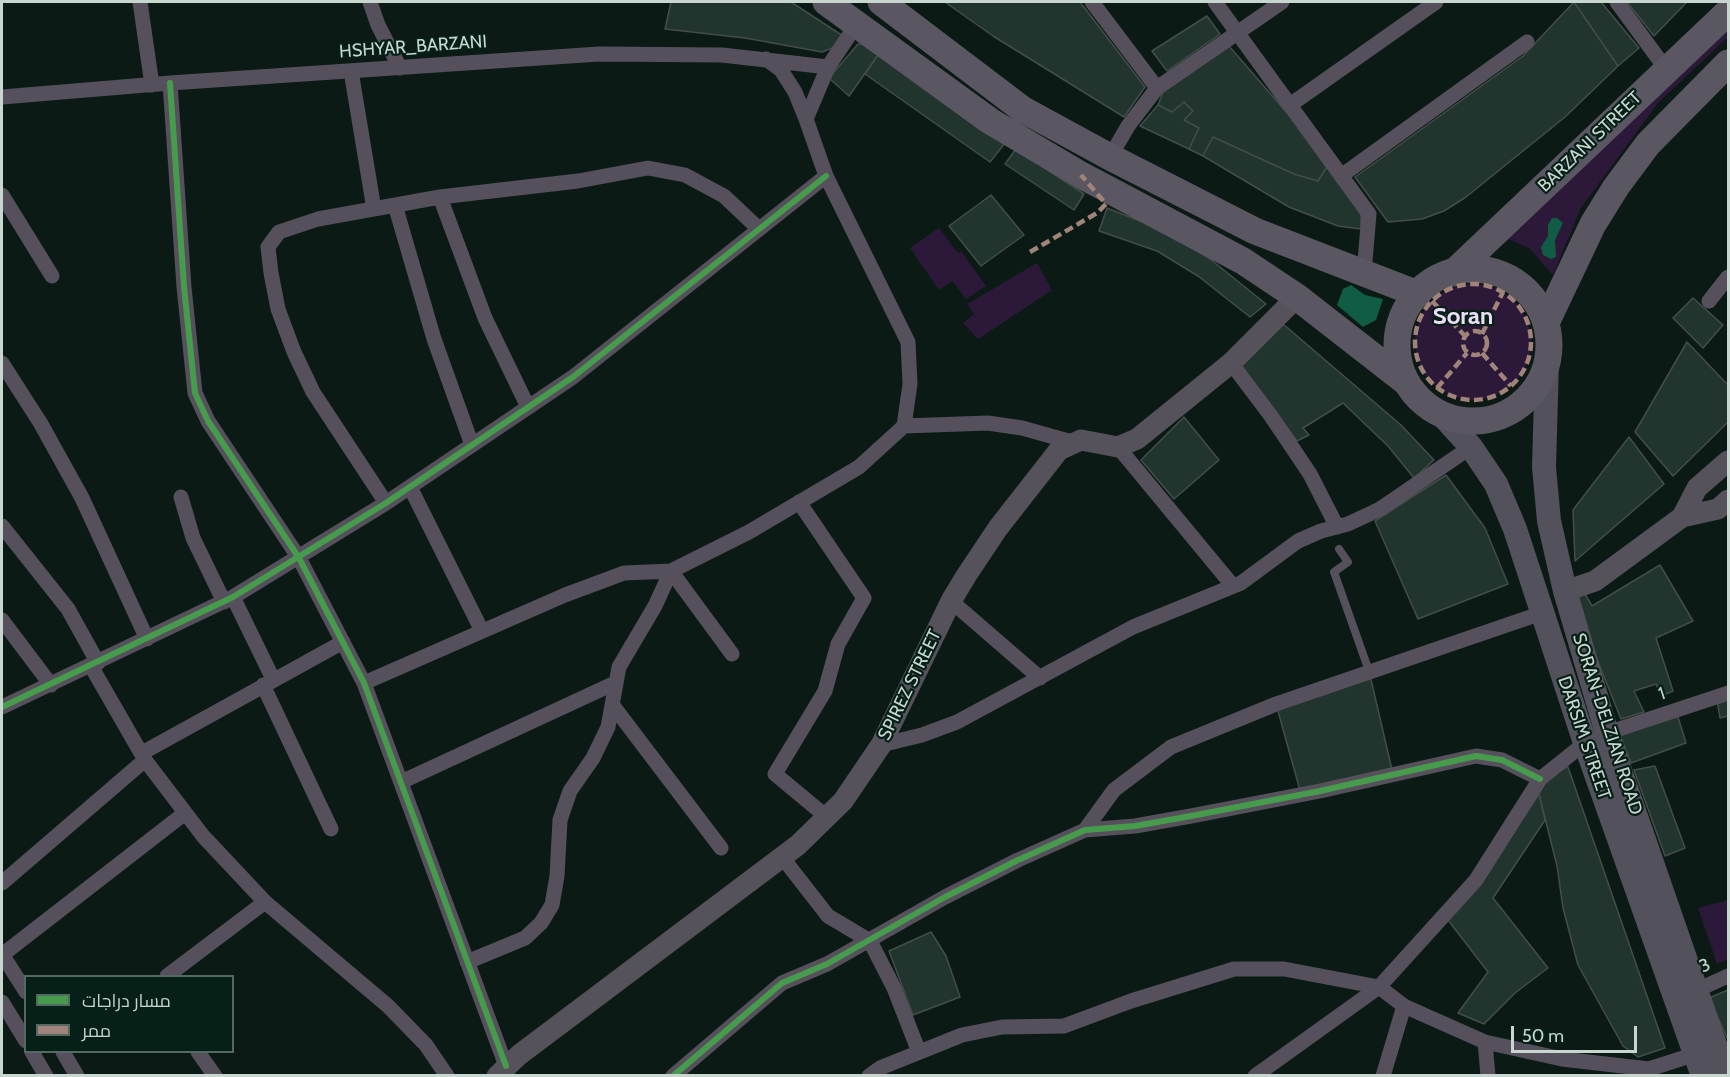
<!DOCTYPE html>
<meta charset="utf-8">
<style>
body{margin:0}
#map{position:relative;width:1730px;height:1077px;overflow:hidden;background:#0c1a15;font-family:Cabin,Cairo,sans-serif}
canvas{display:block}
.frame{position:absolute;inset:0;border:3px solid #c7d6cf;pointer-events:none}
.legend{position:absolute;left:24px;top:975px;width:210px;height:78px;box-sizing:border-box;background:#062017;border:2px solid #536961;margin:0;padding:8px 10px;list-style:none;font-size:18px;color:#c7d6cf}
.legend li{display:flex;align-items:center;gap:12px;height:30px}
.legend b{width:30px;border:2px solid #536961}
.scale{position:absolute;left:1511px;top:1026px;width:126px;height:27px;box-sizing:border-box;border:3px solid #c7d6cf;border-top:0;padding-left:8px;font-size:18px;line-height:21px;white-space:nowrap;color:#c7d6cf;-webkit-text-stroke:4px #062017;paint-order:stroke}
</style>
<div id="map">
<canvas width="1730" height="1077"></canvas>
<div class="frame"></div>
<ul class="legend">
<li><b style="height:8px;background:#469c4c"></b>مسار دراجات</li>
<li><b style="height:8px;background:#a18479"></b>ممر</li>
</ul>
<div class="scale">50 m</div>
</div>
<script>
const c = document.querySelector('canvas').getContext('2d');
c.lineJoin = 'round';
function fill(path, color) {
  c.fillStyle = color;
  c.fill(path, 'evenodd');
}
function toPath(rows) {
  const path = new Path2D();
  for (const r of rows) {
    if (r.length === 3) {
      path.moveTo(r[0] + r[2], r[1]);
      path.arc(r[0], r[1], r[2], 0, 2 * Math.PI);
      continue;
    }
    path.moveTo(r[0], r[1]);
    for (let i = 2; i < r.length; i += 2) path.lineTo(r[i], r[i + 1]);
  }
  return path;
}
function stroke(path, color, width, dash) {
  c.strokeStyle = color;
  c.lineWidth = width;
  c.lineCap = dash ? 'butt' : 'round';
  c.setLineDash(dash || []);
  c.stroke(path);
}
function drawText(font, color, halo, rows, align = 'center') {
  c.font = font + ' Cabin,sans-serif';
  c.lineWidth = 4.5;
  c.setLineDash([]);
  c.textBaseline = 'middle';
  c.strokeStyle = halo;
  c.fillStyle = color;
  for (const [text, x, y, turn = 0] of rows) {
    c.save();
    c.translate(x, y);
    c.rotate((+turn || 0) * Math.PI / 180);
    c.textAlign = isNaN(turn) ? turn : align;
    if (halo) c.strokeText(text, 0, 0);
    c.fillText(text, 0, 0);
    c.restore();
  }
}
const green = toPath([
 [1728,23,1728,37,1658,103,1581,208,1553,275,1529,248,1508,239],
 [939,228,958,253,961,251,986,286,966,299,952,281,939,290,910,248],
 [1037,263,1052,290,978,339,963,323,974,314,967,304],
 [1473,342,58],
 [1728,900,1728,959,1717,964,1698,908]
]);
const water = toPath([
 [1552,218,1557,218,1563,223,1555,240,1556,257,1551,259,1543,255,1541,247,1548,236,1548,225],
 [1351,285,1365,295,1383,299,1376,320,1363,327,1337,305,1343,289]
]);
const building = toPath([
 [671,2,791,2,843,36,835,47,822,52,745,38,665,29,671,2],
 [945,2,1080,2,1145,87,1124,117,993,36,945,2],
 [1574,2,1601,2,1639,48,1618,66,1574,2],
 [1574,2,1618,66,1565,117,1466,197,1444,211,1422,219,1388,222,1355,177,1523,56,1574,2],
 [1627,2,1687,2,1654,36,1627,2],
 [1207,16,1220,34,1167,71,1152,51,1207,16],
 [858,44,869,44,878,55,849,96,829,78,858,44],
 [1229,46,1294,121,1328,165,1318,181,1294,174,1213,137,1203,156,1189,149,1199,128,1184,120,1193,111,1184,102,1172,112,1158,105,1163,92,1229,46],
 [878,55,1005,143,990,162,865,74,878,55],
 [1184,102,1193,111,1184,120,1199,128,1189,149,1140,126,1158,105,1172,112,1184,102],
 [1213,137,1294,174,1318,181,1328,165,1361,213,1361,229,1338,226,1289,207,1203,156,1213,137],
 [1016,149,1084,194,1074,210,1005,164,1016,149],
 [991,195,1024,235,981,266,949,226,991,195],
 [1107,208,1170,233,1210,259,1266,304,1250,317,1198,276,1157,251,1099,231,1107,208],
 [1693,298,1723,325,1703,348,1673,318,1693,298],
 [1283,324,1401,425,1434,460,1414,478,1388,446,1343,403,1303,428,1309,435,1297,441,1241,365,1283,324],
 [1687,342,1728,385,1728,422,1673,476,1635,432,1687,342],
 [1184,417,1219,460,1174,499,1141,460,1184,417],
 [1629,437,1664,484,1575,561,1573,510,1629,437],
 [1446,475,1485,528,1508,584,1418,619,1375,521,1446,475],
 [1660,565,1693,621,1656,638,1673,691,1661,696,1656,684,1634,691,1644,712,1621,719,1572,597,1585,594,1592,606,1660,565],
 [1369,671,1393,774,1301,794,1276,704,1369,671],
 [1728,698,1728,716,1720,718,1717,700,1728,698],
 [1677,714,1686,743,1631,763,1620,735,1677,714],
 [1655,766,1685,848,1665,856,1634,770,1655,766],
 [1568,767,1665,1048,1638,1057,1623,1046,1578,965,1563,908,1557,866,1539,794,1551,773,1568,767],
 [1539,794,1545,820,1493,898,1548,968,1515,993,1484,1024,1458,1013,1488,972,1448,920,1479,883,1539,794],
 [931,932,946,956,960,997,913,1015,889,951,931,932],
 [1728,990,1728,1040,1709,998,1728,990]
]);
const lane = toPath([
 [1339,549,1348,562,1334,572,1369,671]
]);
const street = toPath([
 [140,2,152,85],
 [370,2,378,25,400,68],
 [1092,2,1157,88,1282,2],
 [1215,2,1369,214,1364,273],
 [1617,2,1666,69],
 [856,25,828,67,806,119,826,176,908,342,910,384,904,426],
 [766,59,781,70,795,92,806,119],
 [351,71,374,209],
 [170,83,184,287,195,393,208,421,299,558,364,683,506,1066],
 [2,97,170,83,599,54,722,55,828,67],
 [1290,105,1436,2],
 [1110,157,1128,126,1157,88],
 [1341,176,1527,42],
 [2,195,52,276],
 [440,197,485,318,528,407],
 [395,205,434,339,472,445],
 [1709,301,1728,277],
 [2,363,41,424,82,498,147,639],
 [1231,363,1271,416,1310,474,1337,527],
 [1118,447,1233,586],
 [410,487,482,631],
 [181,497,193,538,224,602],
 [799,502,864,598,838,644,825,691,775,774,828,818],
 [386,503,313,392,294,352,278,309,271,273,268,247,279,232,318,219,440,197,578,181,648,168,685,175,724,196,759,229],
 [2,526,68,609,98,663],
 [233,597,273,679],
 [951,601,1040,678],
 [2,620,51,685],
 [91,666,145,760,203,836,265,902,388,1006,426,1045,447,1076],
 [364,683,565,595,624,573,671,571,749,532,859,467,904,426,988,423,1022,428,1072,442],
 [263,685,331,829],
 [2,707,233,597,386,503,573,377,826,176],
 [614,707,721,848],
 [1607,733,1728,693],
 [881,745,922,735,957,722,1133,627,1241,583,1298,541,1321,531,1348,524,1380,509,1471,447],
 [142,753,343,642],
 [401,782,615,683],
 [1085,830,1114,790,1171,747,1276,704,1542,613],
 [782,857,828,916,870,941,894,988,919,1052],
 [2,883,145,760],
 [2,954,26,992],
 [2,955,185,813],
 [467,962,525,938,541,923,552,905,557,876,560,820,570,791,593,758,608,727,619,667,655,606,671,571,732,654],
 [167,976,265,902],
 [1697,990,1728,976],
 [2,1002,26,1041],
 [1485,1042,1488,1076],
 [32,1052,46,1076],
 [63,1052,77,1076],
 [198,1052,215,1076],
 [673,1076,782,983,827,964,945,897,1018,860,1085,830,1135,826,1191,816,1320,791,1476,756,1502,760,1540,779],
 [869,1076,880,1068,962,1035,1002,1027,1064,1026,1131,1001,1234,969,1284,969,1379,987,1404,1006,1485,1042,1562,1059,1649,1069,1702,1052],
 [1255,1076,1379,987,1476,880,1540,779,1585,743],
 [1383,1076,1404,1006]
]);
const secondary = toPath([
 [1682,517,1718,509,1728,500],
 [1565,591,1595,581,1682,517,1697,488,1728,461],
 [497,1076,519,1055,798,845,843,801,881,745,951,601,966,576,998,528,1059,450,1081,440,1118,447,1137,439,1231,363,1297,297]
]);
const primary = toPath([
 [1547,362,1544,467,1549,521,1565,591,1607,733,1726,1076],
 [1441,414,1471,447,1496,484,1515,529,1585,743,1703,1076]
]);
const highway = toPath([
 [826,2,990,121,1081,175,1243,261,1297,297,1406,382],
 [881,2,1022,109,1110,157,1255,231,1418,294],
 [1473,345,76],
 [1453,273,1728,12],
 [1546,323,1593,224,1616,187,1648,144,1728,63]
]);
const quiet = toPath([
 [1030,252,1097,213,1106,204,1081,175],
 [1473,342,58],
 [1432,301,1465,336],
 [1475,343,12],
 [1482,334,1503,292],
 [1482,353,1511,386],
 [1437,388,1467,353]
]);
const cycleway = toPath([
 [170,83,184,287,195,393,208,421,299,558,364,683,506,1066],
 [2,707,233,597,386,503,573,377,826,176],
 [673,1076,782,983,827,964,945,897,1018,860,1085,830,1135,826,1191,816,1320,791,1476,756,1502,760,1540,779]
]);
const streetNames = [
 ["HSHYAR_BARZANI",413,47,-4],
 ["BARZANI STREET",1590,142,-44],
 ["SPIREZ STREET",910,685,-64],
 ["1",1662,694,-18],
 ["SORAN-DELZIAN ROAD",1607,724,72],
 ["DARSIM STREET",1584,738,71],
 ["3",1705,966,-25]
];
const districtNames = [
 ["Soran",1463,317]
];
fill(green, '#2c1838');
fill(water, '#105c45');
fill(building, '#22342e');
stroke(building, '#414e49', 1.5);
stroke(lane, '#55505b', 8);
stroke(street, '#55505b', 15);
stroke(secondary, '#56525c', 21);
stroke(primary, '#53515b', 24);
stroke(highway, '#5a5662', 27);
stroke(quiet, '#a18479', 4.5, [9, 4.5]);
stroke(cycleway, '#469c4c', 6);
drawText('18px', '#c7d6cf', '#062017', streetNames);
drawText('bold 24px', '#eddcf7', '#062017', districtNames);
</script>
